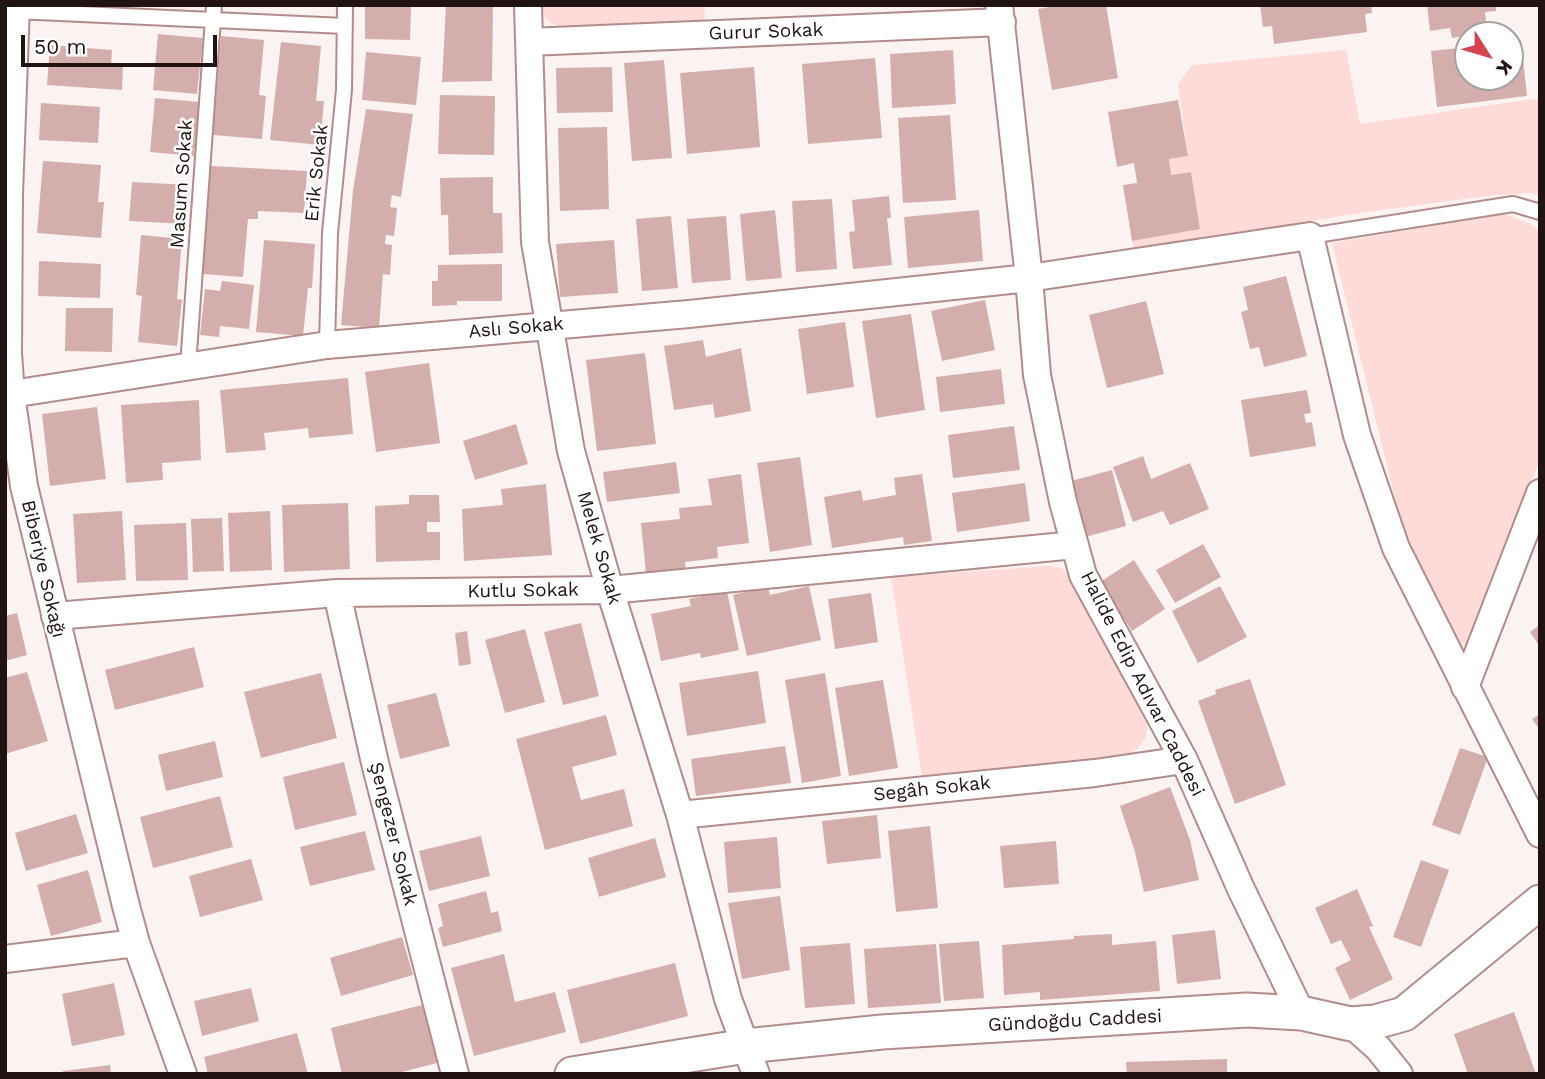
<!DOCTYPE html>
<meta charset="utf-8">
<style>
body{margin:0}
#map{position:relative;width:1545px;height:1079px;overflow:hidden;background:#fbf3f2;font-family:"Work Sans",sans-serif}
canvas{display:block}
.frame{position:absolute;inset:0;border:7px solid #201312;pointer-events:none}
.north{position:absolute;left:1454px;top:21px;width:70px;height:70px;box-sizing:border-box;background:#fff;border:2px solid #a6a1a0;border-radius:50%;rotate:127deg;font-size:19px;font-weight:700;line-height:28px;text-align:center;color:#201312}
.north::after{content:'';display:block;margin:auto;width:24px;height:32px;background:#d4444e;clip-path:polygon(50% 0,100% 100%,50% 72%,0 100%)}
.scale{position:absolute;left:21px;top:35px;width:196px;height:32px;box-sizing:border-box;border:4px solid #201312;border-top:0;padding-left:9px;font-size:21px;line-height:24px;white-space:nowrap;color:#201312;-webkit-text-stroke:5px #fff;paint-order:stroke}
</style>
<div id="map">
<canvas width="1545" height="1079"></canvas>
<div class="frame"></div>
<div class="north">K</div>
<div class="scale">50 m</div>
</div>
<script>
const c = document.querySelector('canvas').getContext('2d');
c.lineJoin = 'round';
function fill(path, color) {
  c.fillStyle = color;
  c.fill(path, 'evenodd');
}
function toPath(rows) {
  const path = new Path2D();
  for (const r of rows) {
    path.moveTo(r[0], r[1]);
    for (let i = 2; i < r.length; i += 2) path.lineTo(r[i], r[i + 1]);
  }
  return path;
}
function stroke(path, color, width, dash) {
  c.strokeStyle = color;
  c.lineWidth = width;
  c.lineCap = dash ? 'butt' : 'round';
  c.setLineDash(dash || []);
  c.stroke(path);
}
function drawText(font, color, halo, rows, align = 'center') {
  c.font = font + ' "Work Sans",sans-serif';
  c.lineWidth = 5;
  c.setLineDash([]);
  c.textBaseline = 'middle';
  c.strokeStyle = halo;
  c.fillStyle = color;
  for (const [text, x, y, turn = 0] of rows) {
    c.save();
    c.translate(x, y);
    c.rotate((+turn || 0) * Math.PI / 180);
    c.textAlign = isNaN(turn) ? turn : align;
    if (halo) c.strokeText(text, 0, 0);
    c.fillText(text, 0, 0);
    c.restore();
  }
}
const green = toPath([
 [541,5,704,5,705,21,556,26,548,21,541,12],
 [1346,50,1360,124,1540,98,1540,196,1531,193,1494,195,1353,214,1135,251,1132,241,1200,228,1191,172,1171,175,1169,159,1188,156,1178,84,1192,65],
 [1505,214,1529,223,1540,231,1540,459,1478,629,1469,642,1463,645,1457,640,1421,569,1398,510,1332,243],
 [1049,566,1062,568,1070,577,1147,724,1146,737,1137,749,1127,756,1071,765,922,778,891,577]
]);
const building = toPath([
 [365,5,411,5,410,40,365,39],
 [446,5,493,5,492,81,442,82],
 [1061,5,1106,5,1118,78,1052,90,1038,9],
 [1260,5,1371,5,1372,13,1365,14,1367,32,1274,44,1272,26,1263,27],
 [1427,5,1496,5,1496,11,1485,12,1487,33,1452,38,1450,28,1430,31],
 [158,34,203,38,197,94,153,90],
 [221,36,264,40,259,95,266,96,262,139,213,135],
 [1521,40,1527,96,1437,107,1431,51,1468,47,1468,77,1510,77,1510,42],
 [281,42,321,46,316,101,324,101,320,145,270,140],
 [50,45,112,50,111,64,123,65,122,90,47,85],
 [953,50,956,104,892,108,890,54],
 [366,52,421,57,416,105,362,100],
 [875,58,882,138,808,144,802,64],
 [664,60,672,158,632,161,624,63],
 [612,67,613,112,557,113,556,68],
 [754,67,760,147,687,154,680,73],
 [440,95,495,96,494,155,438,154],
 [155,98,199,102,194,156,150,152],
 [1178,100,1188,156,1169,159,1171,175,1191,172,1200,229,1132,241,1123,185,1137,183,1134,163,1117,167,1108,112],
 [41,103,100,107,98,143,39,140],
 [366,109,413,114,401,197,392,195,390,207,397,208,394,236,386,235,385,244,392,245,390,275,383,274,379,328,341,325,353,191],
 [950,115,956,200,903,203,898,118],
 [607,127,609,209,560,211,558,128],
 [43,161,101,165,98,202,104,202,101,238,37,233],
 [211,166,307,171,304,213,258,211,258,219,248,219,243,277,203,274],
 [493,177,493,213,502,213,503,253,449,255,448,215,441,215,440,178],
 [132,182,189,185,186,224,129,221],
 [889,196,891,218,887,218,892,265,853,269,849,232,855,231,852,200],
 [832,199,837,269,796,272,792,201],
 [775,210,782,278,746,281,740,214],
 [979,210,983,261,908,268,904,217],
 [671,216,678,288,642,291,636,219],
 [726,216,731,280,692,283,687,219],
 [141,235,182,239,177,299,182,300,177,346,138,342,142,296,136,295],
 [264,240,315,244,312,288,308,288,303,336,256,332],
 [614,240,618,293,560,297,556,244],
 [39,261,101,264,100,298,38,296],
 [502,264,502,301,457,301,457,305,432,306,432,281,438,281,438,265],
 [1286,276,1307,356,1264,367,1259,347,1250,349,1241,312,1248,310,1243,287],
 [222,281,254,285,249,329,220,326,219,337,200,335,205,289,220,291],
 [985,300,995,350,942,361,931,311],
 [1146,301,1164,374,1107,388,1089,315],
 [66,308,113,308,112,352,65,351],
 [911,314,925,410,876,418,862,321],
 [845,322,854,387,807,394,798,329],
 [703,340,706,357,741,348,751,411,715,418,713,404,674,410,664,346],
 [645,353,656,444,597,451,586,360],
 [429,363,440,443,376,452,365,372],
 [1001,369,1005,404,940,412,936,377],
 [348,378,353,434,309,438,308,428,264,433,266,450,226,453,220,390],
 [1307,390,1311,413,1304,414,1306,423,1312,422,1316,446,1250,457,1241,400],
 [199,400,201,460,162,463,163,480,126,483,121,405],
 [97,407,106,479,50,486,42,414],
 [516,424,528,464,475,480,463,441],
 [1014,426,1020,470,953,478,948,435],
 [1143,456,1151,479,1190,463,1209,509,1170,525,1163,511,1133,522,1113,467],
 [800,457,812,545,770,552,757,463],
 [676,462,680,493,607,502,603,472],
 [1112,470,1126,526,1085,537,1071,481],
 [741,474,749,543,717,547,718,558,685,562,686,570,646,573,641,523,680,519,679,508,712,505,708,479],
 [922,474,932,541,904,545,903,537,832,548,824,497,861,490,863,501,896,495,894,478],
 [1025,483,1030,521,957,532,952,493],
 [546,484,552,555,464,561,462,509,503,505,501,489],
 [409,495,439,495,440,522,427,522,427,532,440,532,440,560,376,562,375,506,409,504],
 [348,503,350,569,284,572,282,505],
 [122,511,126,580,77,583,73,514],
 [270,511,272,570,230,572,228,513],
 [222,518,224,571,193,572,191,519],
 [186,523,188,580,136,581,134,525],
 [1203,544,1221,577,1175,603,1156,570],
 [1134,560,1165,609,1132,631,1100,582],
 [809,586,821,640,747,656,733,595,768,587,770,595],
 [1220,586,1247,637,1198,663,1172,611],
 [727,591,739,650,701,658,700,653,661,661,651,614,691,606,689,599],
 [871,593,878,642,835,649,828,599],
 [17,613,27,655,5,661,5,616],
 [581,623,599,696,563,705,544,632],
 [1540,625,1540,647,1530,632],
 [525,629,545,702,505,713,485,640],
 [467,631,471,664,459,666,455,633],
 [194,647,204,687,115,710,105,670],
 [758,671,766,723,687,736,679,683],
 [27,672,48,741,5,754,5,678],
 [321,673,337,738,261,758,244,692],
 [825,673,841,776,802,783,785,680],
 [1250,679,1286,785,1235,804,1198,701,1216,694,1215,690],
 [883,680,898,768,849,776,835,688],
 [436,693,450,746,400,759,387,705],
 [1540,714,1540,730,1532,719],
 [606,715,617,755,572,767,581,800,624,789,633,826,545,850,516,739],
 [215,741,223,777,166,791,158,755],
 [785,746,791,783,696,796,691,759],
 [1460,748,1488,757,1460,835,1432,825],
 [344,762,357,815,295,830,283,777],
 [1170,787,1190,840,1199,880,1144,892,1135,852,1120,806],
 [220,796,233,847,153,868,140,817],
 [76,814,88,853,26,871,15,833],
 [877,815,881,858,827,864,822,821],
 [930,826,938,908,896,912,888,831],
 [365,831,375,870,310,886,300,847],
 [481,836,490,876,429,891,419,851],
 [777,837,781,888,728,893,724,842],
 [655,838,666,877,599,897,588,858],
 [1056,841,1059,884,1004,888,1000,846],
 [251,859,263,900,200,917,189,876],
 [1421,860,1449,870,1421,947,1393,937],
 [88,870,102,922,51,936,37,885],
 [1357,889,1373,926,1369,927,1393,979,1350,1000,1335,968,1351,960,1341,940,1331,944,1315,908],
 [486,891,491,913,498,911,502,931,443,947,438,928,443,926,438,904],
 [780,896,790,970,742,979,728,903],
 [1215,930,1221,979,1177,984,1172,935],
 [1112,934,1112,945,1156,941,1160,991,1040,1000,1040,992,1004,995,1002,945,1074,939,1074,936],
 [402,937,413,975,341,996,330,958],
 [979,941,984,998,944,1001,939,944],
 [850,943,855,1004,805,1008,800,947],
 [936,944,941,1003,868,1008,864,949],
 [504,954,515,1002,555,992,566,1032,474,1056,451,968],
 [675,963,688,1016,580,1044,567,990],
 [114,983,125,1035,72,1046,62,994],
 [251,988,259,1021,202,1036,194,1001],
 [422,1005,437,1063,394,1074,342,1074,331,1028],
 [1514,1012,1536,1074,1468,1074,1454,1034],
 [297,1033,308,1074,208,1074,204,1057],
 [1227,1059,1227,1074,1127,1074,1126,1062],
 [110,1065,111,1074,63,1074,63,1071]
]);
const service = toPath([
 [15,11,345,26],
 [1310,236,1513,204,1540,212],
 [327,345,330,233,344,90,345,5],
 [188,366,214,5]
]);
const minor = toPath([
 [16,5,9,194,8,353,11,394,24,486,126,906,136,943,183,1074],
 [528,5,535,242,571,451,610,590,680,815,728,999,756,1074],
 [999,5,1029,278,1037,375,1063,502,1083,575,1184,760,1241,889,1301,1013],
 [529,42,1002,22],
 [5,395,327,345,689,314,1029,278,1310,236,1357,435,1396,548,1540,834],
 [337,593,375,763,455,1074],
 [55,616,337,593,610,590,1075,545],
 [1465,687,1540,493],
 [680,815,1095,773,1184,760],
 [5,959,136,943],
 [1351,1024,1378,1048,1399,1074]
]);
const tertiary = toPath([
 [572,1074,746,1046,882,1032,1247,1010,1301,1013,1351,1024,1375,1022,1404,1014,1540,902]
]);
const streetNames = [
 ["Gurur Sokak",766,32,-2],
 ["Erik Sokak",317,173,-84],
 ["Masum Sokak",182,184,-86],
 ["Aslı Sokak",516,328,-5],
 ["Melek Sokak",599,548,74],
 ["Biberiye Sokağı",43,569,77],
 ["Kutlu Sokak",523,591,-1],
 ["Halide Edip Adıvar Caddesi",1142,684,63],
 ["Segâh Sokak",932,789,-6],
 ["Şengezer Sokak",393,834,76],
 ["Gündoğdu Caddesi",1075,1021,-3]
];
fill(green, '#fedbd9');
fill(building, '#d4aeac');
stroke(service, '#b18c8b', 18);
stroke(minor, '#b18c8b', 30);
stroke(tertiary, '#b18c8b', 37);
stroke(service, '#fff', 14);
stroke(minor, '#fff', 26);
stroke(tertiary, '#fff', 33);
drawText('19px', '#201312', '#fff', streetNames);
</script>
